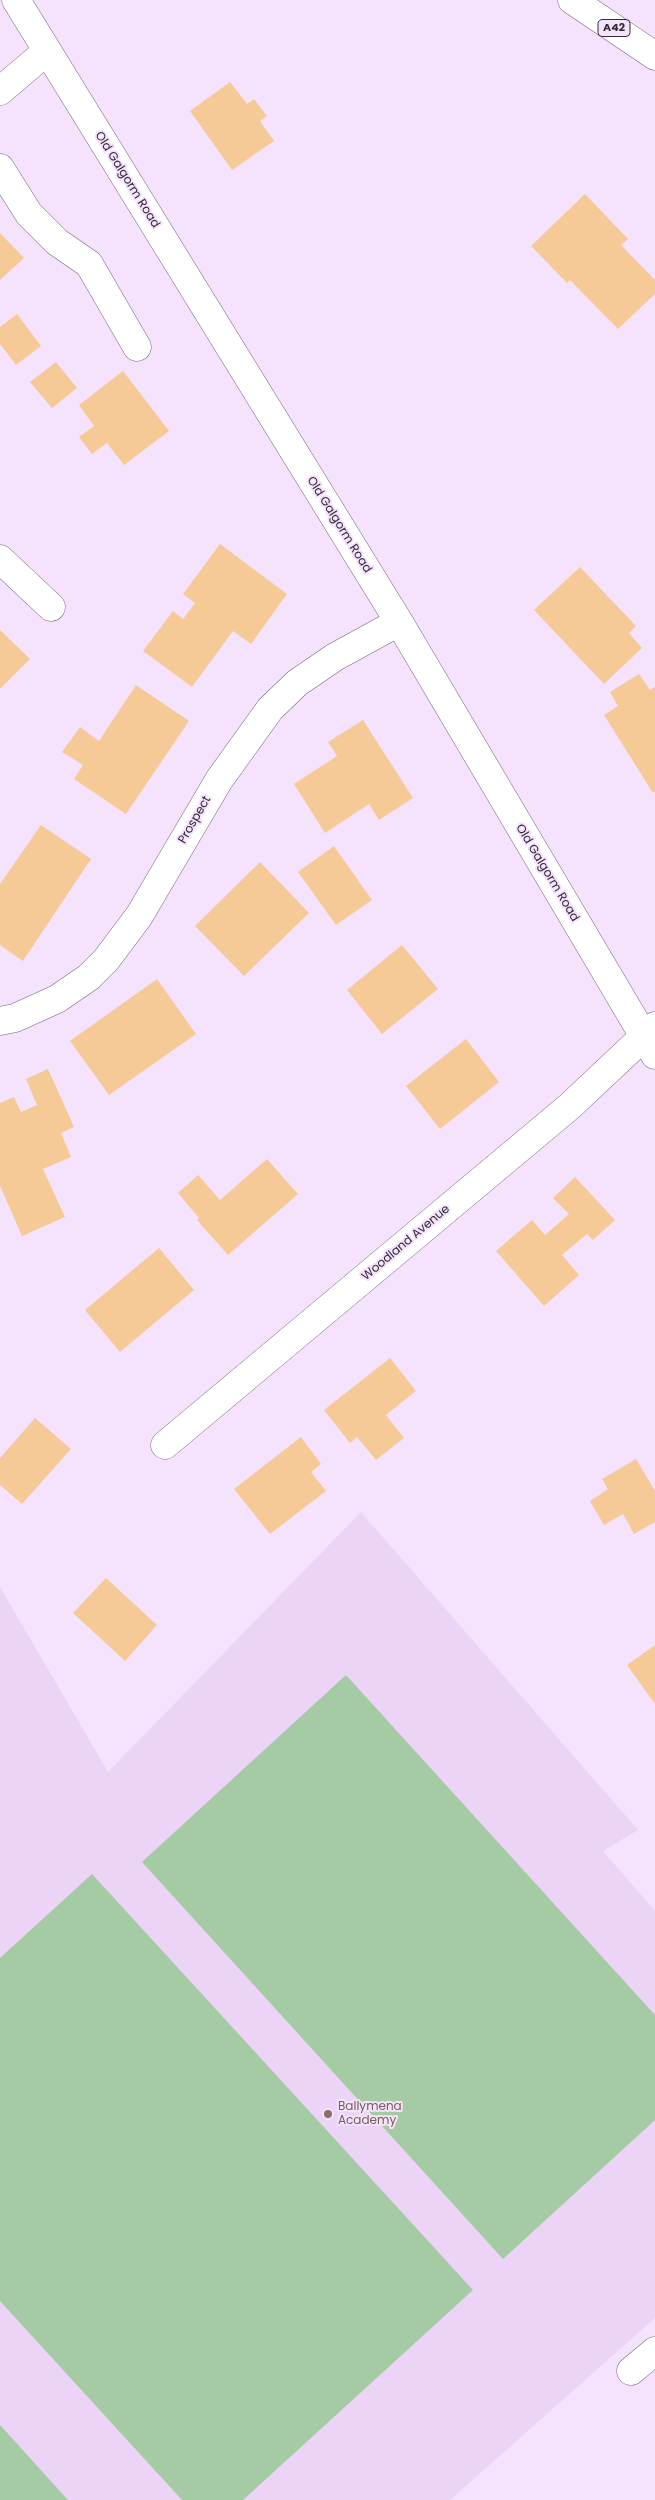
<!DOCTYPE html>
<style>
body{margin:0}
canvas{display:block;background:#f5e2fd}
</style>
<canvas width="655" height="2500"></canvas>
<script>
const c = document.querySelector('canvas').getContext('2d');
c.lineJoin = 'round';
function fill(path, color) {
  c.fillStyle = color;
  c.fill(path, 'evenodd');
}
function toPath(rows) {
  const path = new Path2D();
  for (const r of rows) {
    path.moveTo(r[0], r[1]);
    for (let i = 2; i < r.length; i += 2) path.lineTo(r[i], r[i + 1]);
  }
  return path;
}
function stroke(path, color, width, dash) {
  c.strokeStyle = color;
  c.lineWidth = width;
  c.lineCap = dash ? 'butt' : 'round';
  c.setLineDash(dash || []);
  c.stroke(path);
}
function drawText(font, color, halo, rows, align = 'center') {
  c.font = font + ' Poppins,sans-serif';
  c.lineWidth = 4;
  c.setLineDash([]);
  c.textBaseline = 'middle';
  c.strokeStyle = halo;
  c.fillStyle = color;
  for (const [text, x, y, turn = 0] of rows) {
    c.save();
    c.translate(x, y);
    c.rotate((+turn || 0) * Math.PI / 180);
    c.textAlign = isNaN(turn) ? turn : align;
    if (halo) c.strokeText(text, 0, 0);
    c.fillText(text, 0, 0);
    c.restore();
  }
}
const built = toPath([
 [361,1512,638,1830,603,1851,655,1911,655,2318,450,2500,0,2500,0,1587,108,1772]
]);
const green = toPath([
 [346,1675,655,2015,655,2120,503,2259,142,1862],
 [92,1874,473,2290,243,2500,182,2500,0,2301,0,1958],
 [0,2425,68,2500,0,2500]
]);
const building = toPath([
 [230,82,247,104,254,99,267,116,260,121,274,141,232,170,190,111],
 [585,194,628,239,621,245,655,280,655,294,618,329,570,280,567,283,531,246],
 [0,233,24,258,0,280],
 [17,314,41,346,16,365,0,344,0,327],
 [56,362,77,388,52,408,30,382],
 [123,371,169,431,124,465,107,443,92,454,79,437,94,426,79,405],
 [220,544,287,594,251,644,233,631,192,687,143,651,173,611,183,619,195,603,183,594],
 [580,567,636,626,629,633,642,648,604,684,534,610],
 [0,630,30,659,0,689],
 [639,674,650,690,655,687,655,791,653,793,604,715,618,706,610,692],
 [136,685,189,721,126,814,74,779,83,765,62,752,80,727,99,741],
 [363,720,413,798,379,820,369,804,325,833,294,784,337,756,328,742],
 [41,825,91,859,23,961,0,945,0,884],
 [334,846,372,900,336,925,298,872],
 [260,862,309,913,244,976,195,926],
 [402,945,438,989,382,1034,347,990],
 [157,979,196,1034,109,1095,70,1041],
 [466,1039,499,1082,440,1129,406,1086],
 [48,1069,74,1127,61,1133,71,1157,43,1169,65,1217,22,1236,0,1186,0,1103,14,1097,21,1112,37,1105,26,1079],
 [267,1159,298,1194,228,1255,197,1220,199,1218,178,1193,198,1175,220,1200],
 [575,1177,615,1220,593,1240,587,1234,562,1255,579,1275,544,1306,496,1251,532,1220,545,1235,569,1214,553,1198],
 [159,1248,194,1290,120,1352,85,1310],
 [390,1358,416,1391,386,1415,404,1438,376,1460,357,1437,350,1443,324,1410],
 [35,1418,71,1449,22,1504,0,1485,0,1458],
 [301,1437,321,1464,311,1472,326,1491,270,1534,234,1489],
 [636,1459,655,1491,655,1522,634,1534,623,1514,604,1525,590,1501,608,1489,602,1479],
 [106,1578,157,1625,125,1661,73,1613],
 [655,1645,655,1704,627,1665]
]);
const minor = toPath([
 [16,0,399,622,655,1055],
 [0,91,47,51],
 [0,168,29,214,57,242,89,264,137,347],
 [0,559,51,607],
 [0,1021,15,1018,57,999,89,977,106,960,139,916,219,780,270,709,297,683,335,657,399,622],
 [165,1445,570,1106,655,1026],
 [631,2371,655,2351]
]);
const major = toPath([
 [572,0,655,56]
]);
const markers = [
 [328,2114,5,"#8d6e63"]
];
const shields = [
 [614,28,32]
];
const shieldNames = [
 ["A42",614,28]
];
const streetNames = [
 ["Old Galgorm Road",127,180,58],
 ["Old Galgorm Road",339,525,58],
 ["Prospect",195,820,-60],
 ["Old Galgorm Road",547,873,59],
 ["Woodland Avenue",406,1243,-40]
];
const educationNames = [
 ["Ballymena",338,2107],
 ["Academy",338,2121]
];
fill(built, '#ecd4f6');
fill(green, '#a5cba5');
fill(building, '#f6ca97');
stroke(minor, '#76657d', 29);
stroke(major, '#76657d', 29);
stroke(minor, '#fff', 28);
stroke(major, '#fff', 28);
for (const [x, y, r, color] of markers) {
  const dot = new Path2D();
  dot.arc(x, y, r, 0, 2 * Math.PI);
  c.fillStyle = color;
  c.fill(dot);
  stroke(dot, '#f5e2fd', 2);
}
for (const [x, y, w] of shields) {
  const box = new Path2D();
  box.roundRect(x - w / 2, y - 8.5, w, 17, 4);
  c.fillStyle = '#f5e2fd';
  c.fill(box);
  stroke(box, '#312a34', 1);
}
drawText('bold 11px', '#312a34', null, shieldNames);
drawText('12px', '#312a34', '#f5e2fd', streetNames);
drawText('12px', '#785e54', '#f5e2fd', educationNames, 'left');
</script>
